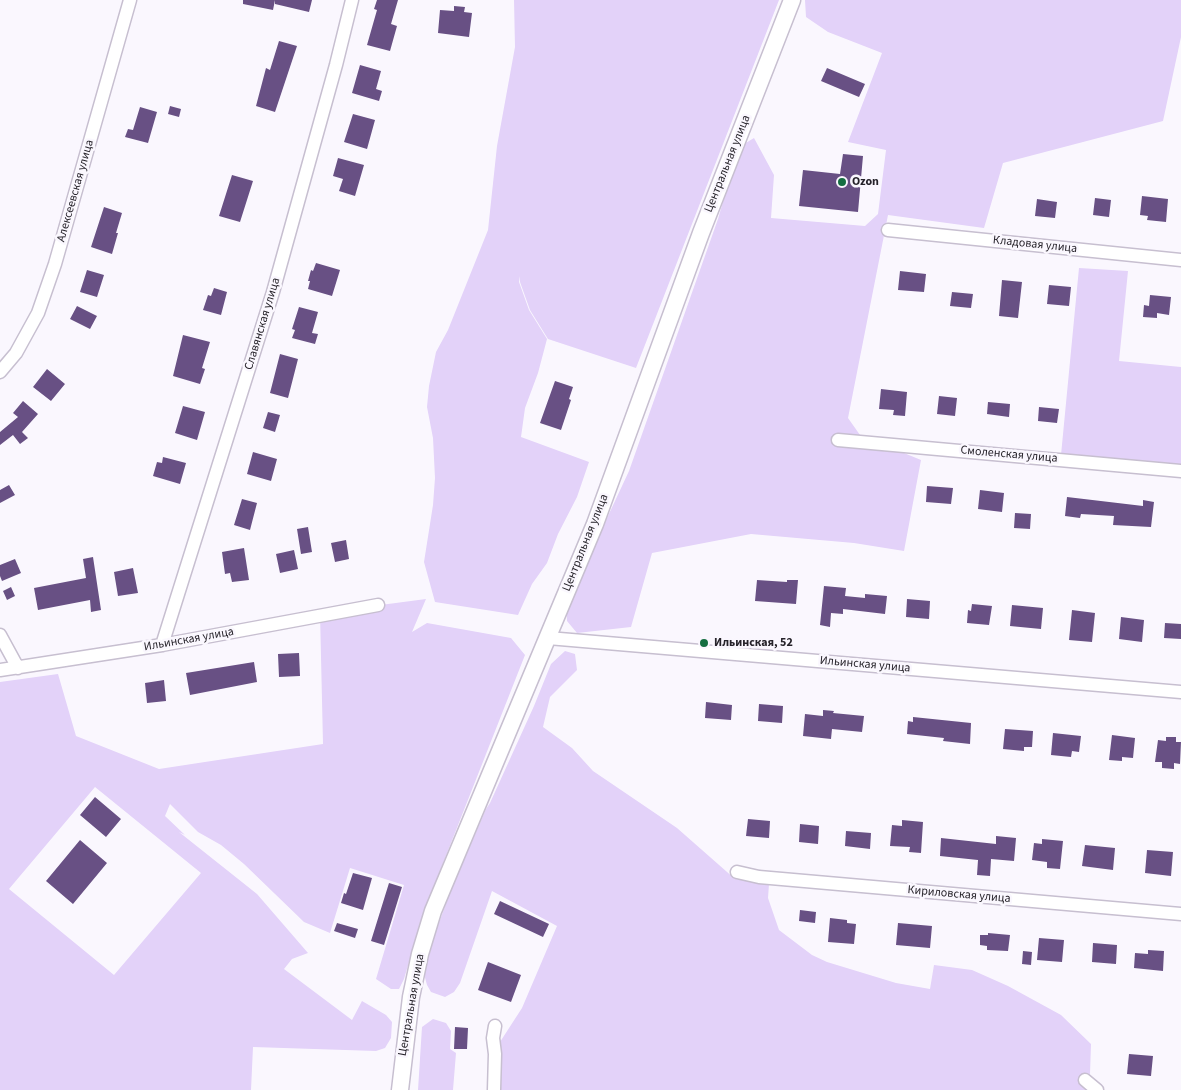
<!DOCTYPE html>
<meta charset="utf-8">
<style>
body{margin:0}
canvas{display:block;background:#faf7fe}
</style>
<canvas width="1181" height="1090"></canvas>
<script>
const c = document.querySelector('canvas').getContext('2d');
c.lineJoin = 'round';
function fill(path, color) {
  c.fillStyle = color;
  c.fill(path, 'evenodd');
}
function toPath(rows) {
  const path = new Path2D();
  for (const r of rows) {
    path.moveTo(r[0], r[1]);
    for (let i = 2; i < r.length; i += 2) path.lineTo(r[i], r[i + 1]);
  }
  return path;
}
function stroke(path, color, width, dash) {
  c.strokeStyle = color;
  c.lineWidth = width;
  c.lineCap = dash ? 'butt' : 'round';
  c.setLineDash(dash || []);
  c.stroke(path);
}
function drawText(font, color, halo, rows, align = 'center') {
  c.font = font + ' "Source Sans 3",sans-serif';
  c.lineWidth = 5;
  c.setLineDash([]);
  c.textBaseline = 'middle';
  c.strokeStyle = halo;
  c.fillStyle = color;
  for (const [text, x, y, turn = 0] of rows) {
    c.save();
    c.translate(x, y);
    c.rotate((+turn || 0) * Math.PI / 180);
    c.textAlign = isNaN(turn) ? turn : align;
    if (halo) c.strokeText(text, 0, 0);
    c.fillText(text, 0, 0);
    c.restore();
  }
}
const green = toPath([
 [514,0,549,0,549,5,549,0,779,0,636,368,548,339,530,310,520,282,519,276,519,282,529,310,547,339,538,373,525,408,521,437,589,462,577,497,558,534,547,563,532,584,518,615,435,602,424,562,433,505,435,478,433,438,427,407,429,386,436,352,448,330,488,230,497,146,515,47],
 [805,0,1181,0,1181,37,1163,121,1003,163,984,228,888,215,848,418,860,435,921,460,904,551,854,543,751,534,652,553,631,627,577,633,567,621,566,606,629,471,718,219,739,147,754,138,774,175,771,218,865,226,878,214,886,150,848,142,882,53,828,32,806,17],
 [1079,268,1128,271,1119,361,1181,367,1181,466,1061,455],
 [426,599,412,632,427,623,511,638,525,655,423,914,404,979,399,989,391,989,376,979,404,885,350,868,330,933,304,922,244,864,221,845,198,832,170,804,165,816,185,835,179,832,257,894,308,953,292,959,284,969,352,1020,362,1001,386,1015,392,1022,391,1038,385,1048,376,1051,253,1047,251,1090,0,1090,0,682,58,674,76,736,159,769,323,744,320,613],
 [95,787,201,873,114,975,9,889],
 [565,651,575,654,577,670,550,697,543,727,572,748,593,771,677,828,735,879,769,884,768,898,779,930,812,955,827,962,896,983,930,989,934,965,972,970,1008,986,1061,1015,1091,1044,1090,1074,1083,1073,1078,1081,1089,1090,499,1090,500,1042,522,1008,557,926,492,891,460,983,454,992,445,997,431,992,427,985,424,974,436,931,451,890,486,809,490,803,534,706,551,664],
 [433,1019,446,1023,451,1031,450,1049,456,1053,453,1090,418,1090,422,1027]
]);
const building = toPath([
 [243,0,275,0,273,10,243,4],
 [275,0,312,0,309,12,275,4],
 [377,0,398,0,391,24,397,26,390,51,367,45,377,10,374,9],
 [454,6,465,7,464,12,472,13,469,37,438,33,440,10,454,11],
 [279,41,297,46,275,112,256,106,266,68,270,70],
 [360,65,381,71,376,89,382,91,379,101,352,93],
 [827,68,865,84,859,97,821,81],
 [170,106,181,109,179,117,168,114],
 [140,107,157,112,148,143,125,137,128,129,133,130],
 [353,114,375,120,367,149,344,142],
 [843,154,863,156,858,212,799,206,803,170,840,174],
 [338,158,364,165,355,196,339,191,343,179,333,176],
 [232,175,253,181,240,222,219,216],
 [1142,196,1168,199,1166,222,1147,220,1148,216,1140,215],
 [1095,198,1111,200,1109,217,1093,215],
 [1037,199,1057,202,1055,218,1035,216],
 [104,207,122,213,116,233,118,233,112,254,91,247],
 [316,263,340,270,332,296,308,289,310,281,308,281,311,270,313,271],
 [87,270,104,275,97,297,80,292],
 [900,271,926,274,924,292,898,290],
 [1002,280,1022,282,1018,318,999,316],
 [1049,285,1071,287,1069,306,1047,304],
 [214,288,227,292,221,315,203,310,208,295,211,296],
 [952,292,973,294,971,308,950,306],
 [1150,295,1171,297,1169,315,1157,313,1157,318,1143,317,1144,305,1149,306],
 [77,306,97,316,90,329,70,319],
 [299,307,318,312,312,333,318,334,315,344,292,338,295,330,292,329],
 [183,335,210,342,202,368,205,369,200,384,173,376],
 [280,354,298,359,288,398,270,393],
 [47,369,65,384,51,401,33,387],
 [555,381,573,387,569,399,571,400,561,430,540,423],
 [881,389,907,392,905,416,893,415,894,410,879,409],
 [939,396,957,398,955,416,937,414],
 [23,401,38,414,22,432,28,438,20,444,13,435,0,445,0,432,18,417,13,413],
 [988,402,1010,404,1009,417,987,414],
 [183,406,205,412,197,440,175,433],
 [1039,407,1059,409,1057,423,1038,421],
 [268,412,280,415,275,432,263,428],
 [253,452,277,459,271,481,247,474],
 [163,457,186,463,180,484,153,476,157,462,162,463],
 [9,485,15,495,0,503,0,490],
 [927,486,953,488,951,504,926,502],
 [980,490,1004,493,1002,512,978,509],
 [1067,497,1143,506,1143,500,1154,502,1151,527,1113,525,1114,516,1081,514,1080,518,1065,516],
 [242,499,257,503,250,530,234,525],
 [1015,513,1031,514,1030,529,1014,528],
 [308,527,312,552,301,554,297,529],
 [346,540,349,559,335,562,331,543],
 [244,548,249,580,232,582,230,573,225,574,222,552],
 [294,550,298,569,280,573,276,554],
 [93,557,101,610,91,612,90,600,38,610,34,588,86,578,83,559],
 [15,559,21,573,2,581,0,576,0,565],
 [133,568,138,593,118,596,114,572],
 [757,580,787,582,787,580,798,580,796,604,755,601],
 [824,586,846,588,845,596,865,598,865,594,887,596,885,614,843,609,843,614,831,613,830,627,820,625],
 [11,587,15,596,7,600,3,591],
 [907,599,930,601,929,619,906,617],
 [972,604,992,606,989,625,967,623,968,610,971,611],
 [1012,605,1043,608,1041,629,1010,626],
 [1072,610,1095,613,1092,642,1069,640],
 [1121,617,1144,620,1142,642,1119,639],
 [1165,623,1181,624,1181,639,1164,638],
 [299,653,300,676,279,677,278,654],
 [254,662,257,682,190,695,186,673],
 [164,680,166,701,147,703,145,683],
 [706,702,732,705,731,720,705,718],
 [759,704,783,706,782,723,758,721],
 [823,710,834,711,833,713,864,716,862,732,832,729,831,739,803,736,805,714,823,716],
 [913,717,971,723,970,744,943,741,944,738,907,734,908,721,913,722],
 [1005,729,1033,731,1032,747,1024,747,1024,751,1003,749],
 [1053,733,1081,736,1079,752,1072,751,1071,757,1051,755],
 [1112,735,1135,738,1133,758,1122,757,1122,761,1109,760],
 [1166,737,1176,737,1176,742,1181,742,1180,764,1174,763,1174,769,1162,768,1162,762,1155,762,1158,740,1166,741],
 [95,797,121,819,106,837,80,815],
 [748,819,770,821,769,838,746,836],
 [902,820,923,822,921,853,909,852,910,847,890,846,892,825,902,826],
 [800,824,819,826,818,844,799,842],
 [846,831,871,833,870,849,845,846],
 [996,836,1016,838,1014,861,991,859,990,876,977,875,978,860,940,856,941,838,996,844],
 [1042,839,1063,841,1060,869,1047,868,1047,862,1032,860,1034,843,1042,844],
 [80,840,107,863,73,904,46,881],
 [1085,845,1115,848,1113,870,1082,866],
 [1147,850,1173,852,1171,876,1145,873],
 [353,873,372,878,363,910,341,903,344,893,346,894],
 [389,883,402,887,384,945,371,941],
 [500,901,549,924,543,937,494,914],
 [800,910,816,912,815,923,799,921],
 [830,918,847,920,847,923,856,924,854,944,828,942],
 [337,923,358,929,355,938,334,931],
 [898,923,932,926,930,948,896,945],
 [988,933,1010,935,1008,951,987,950,987,946,980,945,980,935,988,935],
 [1039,938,1064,940,1062,962,1037,960],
 [1093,943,1117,945,1116,964,1092,962],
 [1148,950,1164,951,1163,971,1134,968,1135,953,1148,954],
 [1023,951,1032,952,1031,965,1022,964],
 [488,962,521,975,511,1002,478,990],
 [455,1027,468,1028,467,1049,454,1049],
 [1129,1054,1153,1056,1151,1076,1127,1074]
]);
const minor = toPath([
 [888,230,1181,260],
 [0,372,16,353,38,313,55,264,130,0],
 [838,440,1181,471],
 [0,635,18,668],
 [548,638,1181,692],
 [162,645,273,292,336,65,352,0],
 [0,670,162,645,378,605],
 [737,872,759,877,1181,914],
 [1085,1080,1097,1090],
 [494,1090,495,1054,493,1038,495,1026]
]);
const tertiary = toPath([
 [400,1090,411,997,420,954,433,911,595,524,701,233,792,0]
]);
const markers = [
 [842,182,5,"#156e41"],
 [704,643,5,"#156e41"]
];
const streetNames = [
 ["Центральная улица",728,164,-68],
 ["Алексеевская улица",76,191,-74],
 ["Кладовая улица",1035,245,6],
 ["Славянская улица",263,324,-73],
 ["Смоленская улица",1009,455,5],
 ["Центральная улица",586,543,-68],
 ["Ильинская улица",189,640,-10],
 ["Ильинская улица",865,665,5],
 ["Кириловская улица",959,895,5],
 ["Центральная улица",412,1005,-80]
];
const poiNames = [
 ["Ozon",852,182],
 ["Ильинская, 52",714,643]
];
fill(green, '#e3d2f9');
fill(building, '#685084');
stroke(minor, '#c7bfd0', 15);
stroke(tertiary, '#c7bfd0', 19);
stroke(minor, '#fff', 12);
stroke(tertiary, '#fff', 16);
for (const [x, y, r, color] of markers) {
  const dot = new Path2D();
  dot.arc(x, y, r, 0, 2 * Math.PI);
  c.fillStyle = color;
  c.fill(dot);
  stroke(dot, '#faf7fe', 2);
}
drawText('12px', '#26232a', '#faf7fe', streetNames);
drawText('bold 12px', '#26232a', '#faf7fe', poiNames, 'left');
</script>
